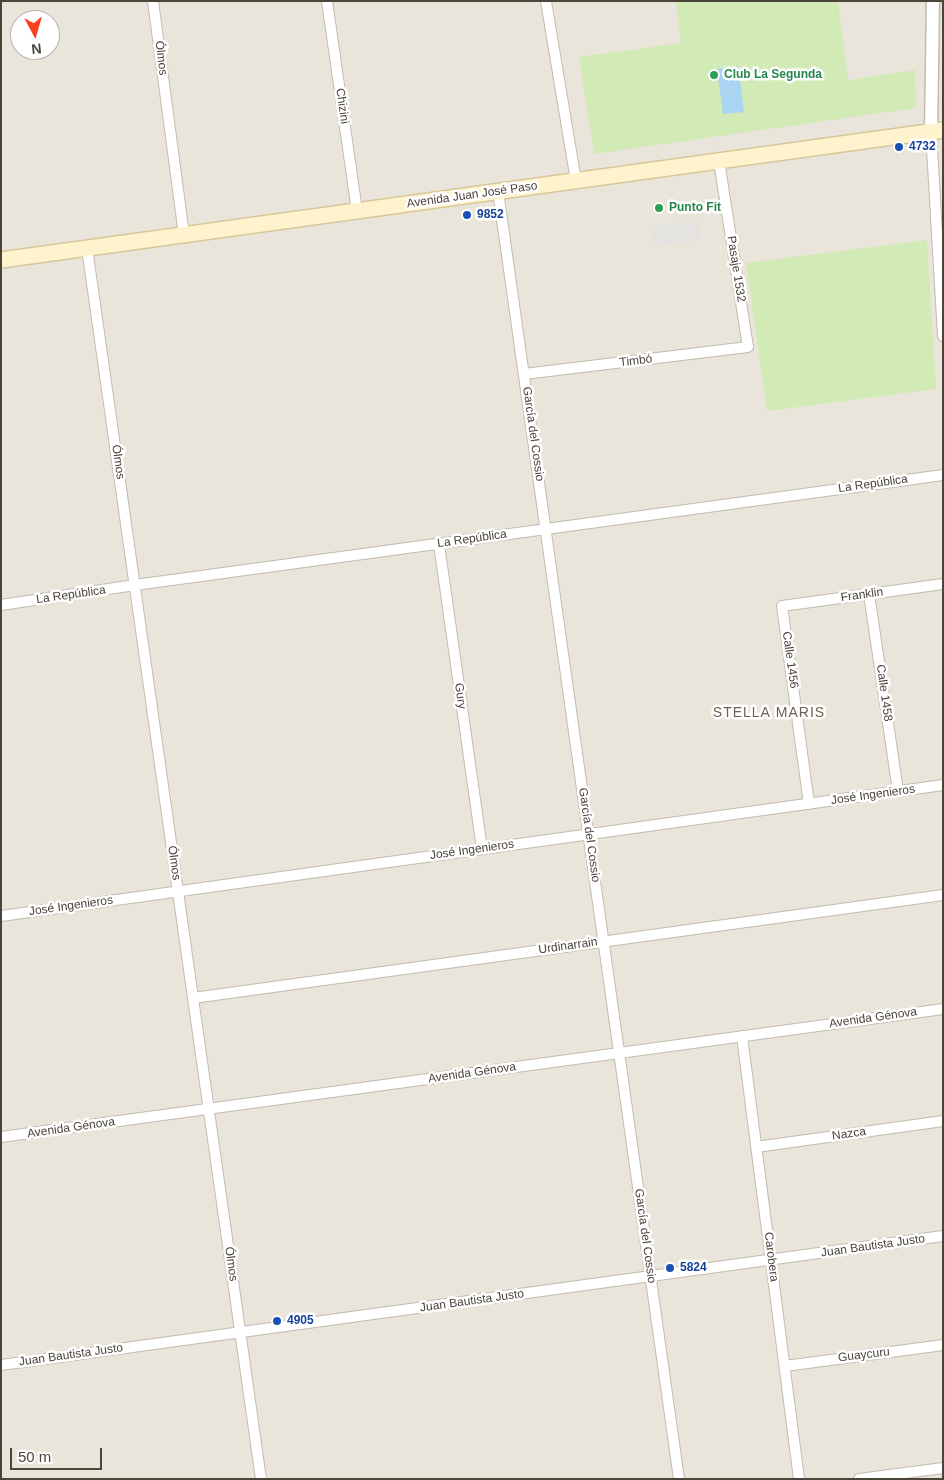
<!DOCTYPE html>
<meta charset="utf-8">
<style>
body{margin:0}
#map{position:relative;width:944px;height:1480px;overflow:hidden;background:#f6f3ec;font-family:Helvetica,sans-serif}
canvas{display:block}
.frame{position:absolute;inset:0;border:2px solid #4b4439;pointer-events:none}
.north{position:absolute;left:10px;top:10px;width:50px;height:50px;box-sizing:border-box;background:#fff;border:1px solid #b7b4b0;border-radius:50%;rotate:174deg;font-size:14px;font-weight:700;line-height:20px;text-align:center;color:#4b4439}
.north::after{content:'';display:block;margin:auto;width:18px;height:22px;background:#fc3f1d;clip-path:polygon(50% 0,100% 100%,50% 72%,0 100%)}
.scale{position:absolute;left:10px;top:1448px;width:92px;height:22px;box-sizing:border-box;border:2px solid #4b4439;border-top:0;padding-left:6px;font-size:15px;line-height:18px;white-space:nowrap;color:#4b4439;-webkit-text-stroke:4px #fff;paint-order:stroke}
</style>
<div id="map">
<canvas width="944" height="1480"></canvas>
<div class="frame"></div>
<div class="north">N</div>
<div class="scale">50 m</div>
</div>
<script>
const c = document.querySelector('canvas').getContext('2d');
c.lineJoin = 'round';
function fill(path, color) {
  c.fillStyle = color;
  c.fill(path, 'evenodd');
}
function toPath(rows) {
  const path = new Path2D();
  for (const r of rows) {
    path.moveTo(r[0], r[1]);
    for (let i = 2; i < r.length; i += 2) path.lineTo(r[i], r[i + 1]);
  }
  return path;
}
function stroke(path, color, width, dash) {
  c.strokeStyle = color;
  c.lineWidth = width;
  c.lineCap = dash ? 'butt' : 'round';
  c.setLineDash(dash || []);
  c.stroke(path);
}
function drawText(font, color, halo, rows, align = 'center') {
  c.font = font + ' Helvetica,sans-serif';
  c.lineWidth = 5;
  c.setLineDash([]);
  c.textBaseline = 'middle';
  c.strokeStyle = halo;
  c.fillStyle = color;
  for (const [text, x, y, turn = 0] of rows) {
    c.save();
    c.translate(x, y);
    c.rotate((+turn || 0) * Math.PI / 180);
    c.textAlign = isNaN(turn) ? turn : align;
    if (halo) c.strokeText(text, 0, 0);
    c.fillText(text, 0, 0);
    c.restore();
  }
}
const residential = toPath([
 [1,1,943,1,943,1479,1,1479],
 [20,20,50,20,50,50,20,50]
]);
const green = toPath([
 [676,1,838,1,848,80,915,70,916,108,594,154,579,57,681,43],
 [927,240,936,389,767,411,746,263]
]);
const parking = toPath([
 [698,220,701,240,654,246,651,226]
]);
const water = toPath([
 [738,66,744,112,723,114,717,69]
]);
const minor = toPath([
 [153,1,184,235],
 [327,1,357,211],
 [546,1,576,181],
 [931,131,943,336],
 [498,191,679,1479],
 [87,248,261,1479],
 [524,374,748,347,719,161],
 [439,544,482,849],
 [869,594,898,791],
 [1,605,135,585,943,475],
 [809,804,782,606,943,584],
 [1,916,943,785],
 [193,998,943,895],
 [742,1036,799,1479],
 [1,1137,943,1009],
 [756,1147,943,1121],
 [1,1365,943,1236],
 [785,1366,943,1345],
 [859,1479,943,1468]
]);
const tertiary = toPath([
 [931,131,933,1]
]);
const secondary = toPath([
 [1,260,943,130]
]);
const markers = [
 [714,75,5,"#2e9e5b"],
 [899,147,5,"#1a4fb4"],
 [659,208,5,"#2e9e5b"],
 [467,215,5,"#1a4fb4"],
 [670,1268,5,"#1a4fb4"],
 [277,1321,5,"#1a4fb4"]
];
const streetNames = [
 ["Ólmos",161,58,83],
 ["Chizini",342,106,82],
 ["Avenida Juan José Paso",472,195,-8],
 ["Pasaje 1532",736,269,81],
 ["Timbó",636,361,-7],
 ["García del Cossio",533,434,82],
 ["Ólmos",118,462,82],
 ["La República",873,484,-8],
 ["La República",472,539,-8],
 ["La República",71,595,-8],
 ["Franklin",862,595,-8],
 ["Calle 1456",790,660,82],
 ["Calle 1458",884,693,82],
 ["Gury",460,696,82],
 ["José Ingenieros",873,795,-8],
 ["García del Cossio",589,835,82],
 ["José Ingenieros",472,850,-8],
 ["Ólmos",174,863,82],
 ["José Ingenieros",71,906,-8],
 ["Urdinarrain",568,946,-8],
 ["Avenida Génova",873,1018,-8],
 ["Avenida Génova",472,1073,-8],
 ["Avenida Génova",71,1128,-8],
 ["Nazca",849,1134,-8],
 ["García del Cossio",645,1236,82],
 ["Juan Bautista Justo",873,1246,-8],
 ["Carobera",771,1257,83],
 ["Ólmos",231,1264,82],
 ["Juan Bautista Justo",472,1301,-8],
 ["Juan Bautista Justo",71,1355,-8],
 ["Guaycuru",864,1355,-7]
];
const leisureNames = [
 ["Club La Segunda",724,75],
 ["Punto Fit",669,208]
];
const transitNames = [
 ["4732",909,147],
 ["9852",477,215],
 ["5824",680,1268],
 ["4905",287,1321]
];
const neighbourhoodNames = [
 ["STELLA MARIS",769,713]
];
fill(residential, '#eae5da');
fill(green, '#d2eab5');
fill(parking, '#e5e3e0');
fill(water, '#a9d4f2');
stroke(minor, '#c2bbae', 12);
stroke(tertiary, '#c2bbae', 15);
stroke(secondary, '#d6c79b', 18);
stroke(minor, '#fff', 10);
stroke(tertiary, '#fff', 12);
stroke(secondary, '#fff3cd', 15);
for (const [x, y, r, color] of markers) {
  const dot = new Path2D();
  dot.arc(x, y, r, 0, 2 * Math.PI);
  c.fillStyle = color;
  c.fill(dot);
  stroke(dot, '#fff', 2);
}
drawText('12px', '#4b4439', '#fff', streetNames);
drawText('bold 12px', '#27864d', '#fff', leisureNames, 'left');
drawText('bold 12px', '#164399', '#fff', transitNames, 'left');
c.letterSpacing = '1px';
drawText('14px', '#6e6250', '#fff', neighbourhoodNames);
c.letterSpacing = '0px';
</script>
